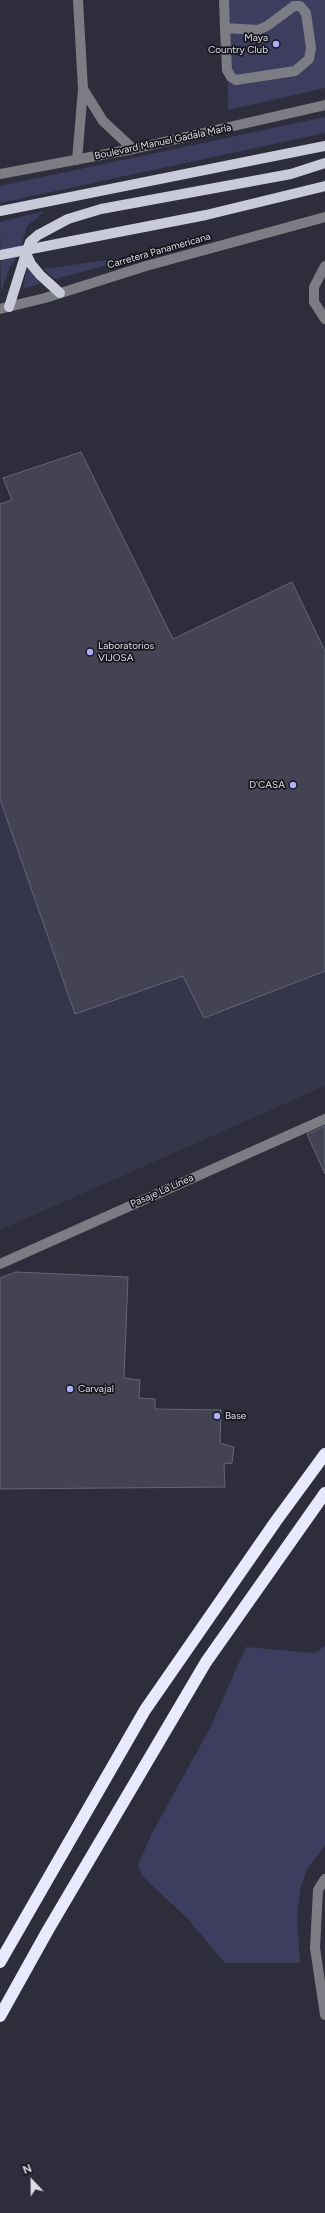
<!DOCTYPE html>
<meta charset="utf-8">
<style>
body{margin:0}
#map{position:relative;width:325px;height:2213px;overflow:hidden;background:#2d2d3c;font-family:Figtree,sans-serif}
canvas{display:block}
.north{position:absolute;left:12px;top:2161px;width:40px;height:40px;-webkit-text-stroke:3px #16161d;paint-order:stroke;rotate:338deg;font-size:11px;font-weight:700;line-height:16px;text-align:center;color:#dfdfe9}
.north::after{content:'';display:block;margin:auto;width:14px;height:18px;background:#dfdfe9;clip-path:polygon(50% 0,100% 100%,50% 72%,0 100%)}
</style>
<div id="map">
<canvas width="325" height="2213"></canvas>
<div class="north">N</div>
</div>
<script>
const c = document.querySelector('canvas').getContext('2d');
c.lineJoin = 'round';
function fill(path, color) {
  c.fillStyle = color;
  c.fill(path, 'evenodd');
}
function toPath(rows) {
  const path = new Path2D();
  for (const r of rows) {
    path.moveTo(r[0], r[1]);
    for (let i = 2; i < r.length; i += 2) path.lineTo(r[i], r[i + 1]);
  }
  return path;
}
function stroke(path, color, width, dash) {
  c.strokeStyle = color;
  c.lineWidth = width;
  c.lineCap = dash ? 'butt' : 'round';
  c.setLineDash(dash || []);
  c.stroke(path);
}
function drawText(font, color, halo, rows, align = 'center') {
  c.font = font + ' Figtree,sans-serif';
  c.lineWidth = 3.5;
  c.setLineDash([]);
  c.textBaseline = 'middle';
  c.strokeStyle = halo;
  c.fillStyle = color;
  for (const [text, x, y, turn = 0] of rows) {
    c.save();
    c.translate(x, y);
    c.rotate((+turn || 0) * Math.PI / 180);
    c.textAlign = isNaN(turn) ? turn : align;
    if (halo) c.strokeText(text, 0, 0);
    c.fillText(text, 0, 0);
    c.restore();
  }
}
const built = toPath([
 [0,799,75,1014,183,976,204,1018,325,971,325,1086,0,1230]
]);
const green = toPath([
 [227,0,325,0,325,88,228,110],
 [325,117,325,133,0,203,0,186],
 [45,211,27,226,19,253,10,267,1,291,0,222],
 [149,254,55,279,43,269],
 [27,267,40,284,23,289],
 [325,1646,325,1845,308,1868,301,1886,297,1917,300,1963,225,1963,188,1919,142,1876,138,1865,152,1833,210,1728,246,1647,314,1653]
]);
const building = toPath([
 [81,452,173,639,292,582,325,651,325,971,204,1018,183,976,75,1014,0,799,0,504,12,500,3,478,81,452],
 [325,1126,325,1174,307,1134,325,1126],
 [16,1272,128,1277,124,1378,140,1380,139,1398,155,1399,155,1409,221,1410,220,1443,234,1447,232,1463,224,1464,225,1487,0,1489,0,1278,16,1272]
]);
const minor = toPath([
 [224,0,225,28,227,70,231,77,236,80,295,71,309,59,311,48,306,13,300,6,294,6,267,26,258,30,225,28],
 [83,89,103,121,133,149],
 [77,160,83,89,78,0],
 [0,174,133,149,325,105],
 [325,266,314,287,314,302,325,319],
 [0,309,45,298,146,266,325,217],
 [0,1264,325,1119],
 [325,1879,318,1890,315,1948,325,2015]
]);
const major = toPath([
 [0,211,325,146],
 [72,241,206,215,325,186],
 [60,293,40,275,31,264,26,253,30,242,38,235,68,219,101,209,291,174,325,163],
 [9,307,26,253]
]);
const highway = toPath([
 [0,1962,145,1710,276,1521,325,1454],
 [0,2016,48,1930,206,1662,325,1493]
]);
const majorBridge = toPath([
 [0,255,72,241]
]);
const markers = [
 [276,44,4,"#aeaefa"],
 [90,652,4,"#aeaefa"],
 [293,785,4,"#aeaefa"],
 [70,1389,4,"#aeaefa"],
 [217,1416,4,"#aeaefa"]
];
const poiNames = [
 ["Maya",268,38,"right"],
 ["Country Club",268,50,"right"],
 ["Laboratorios",98,646],
 ["VIJOSA",98,658],
 ["D'CASA",285,785,"right"],
 ["Carvajal",78,1389],
 ["Base",225,1416]
];
const streetNames = [
 ["Boulevard Manuel Gadala María",163,142,-12],
 ["Carretera Panamericana",159,251,-16],
 ["Pasaje La Línea",162,1191,-24]
];
fill(built, '#36364b');
fill(green, '#3d3d60');
fill(building, '#434353');
stroke(building, '#656676', 1);
stroke(minor, '#7c7c84', 10);
stroke(major, '#c9cada', 10);
stroke(highway, '#e8e9fc', 12);
stroke(majorBridge, '#c9cada', 10);
for (const [x, y, r, color] of markers) {
  const dot = new Path2D();
  dot.arc(x, y, r, 0, 2 * Math.PI);
  c.fillStyle = color;
  c.fill(dot);
  stroke(dot, '#16161d', 1.5);
}
drawText('10px', '#dfdfe9', '#16161d', poiNames, 'left');
drawText('10px', '#dfdfe9', '#16161d', streetNames);
</script>
